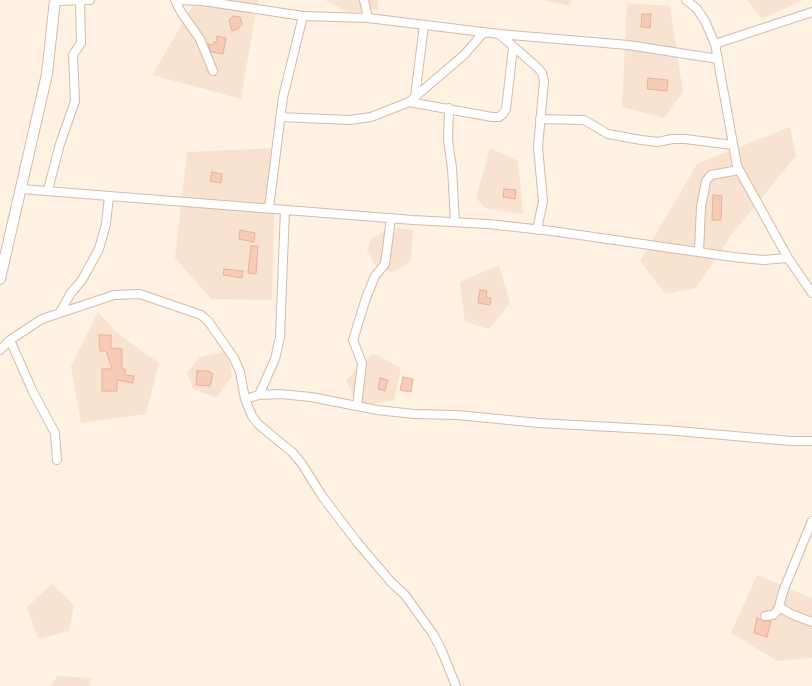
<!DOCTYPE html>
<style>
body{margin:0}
canvas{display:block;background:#fff2e3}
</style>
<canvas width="812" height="686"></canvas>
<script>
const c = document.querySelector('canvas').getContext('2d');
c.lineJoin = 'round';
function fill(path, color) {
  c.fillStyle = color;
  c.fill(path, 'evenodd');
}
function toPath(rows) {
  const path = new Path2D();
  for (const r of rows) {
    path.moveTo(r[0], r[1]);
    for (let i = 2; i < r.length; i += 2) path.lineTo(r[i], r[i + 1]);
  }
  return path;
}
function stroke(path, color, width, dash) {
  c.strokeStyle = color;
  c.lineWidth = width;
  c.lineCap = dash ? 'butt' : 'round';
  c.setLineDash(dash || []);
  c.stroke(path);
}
const residential = toPath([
 [196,0,258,0,241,99,152,75],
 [325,0,378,0,378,10,348,12],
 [542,0,571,0,570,6],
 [747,0,803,0,762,19],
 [627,3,670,6,683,92,664,118,622,107],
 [790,127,796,156,732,234,696,288,665,294,640,261,697,164],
 [276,148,272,300,211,299,175,258,187,152],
 [490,148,518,161,523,214,485,208,476,198],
 [397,228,413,230,411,261,394,272,377,268,367,251,371,239,387,229],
 [499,265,510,303,489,329,465,322,460,282],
 [98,312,116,332,159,363,146,414,81,423,71,366],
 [228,351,232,376,216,398,193,389,187,373,200,357],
 [373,353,401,368,394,400,372,404,355,401,346,380],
 [757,575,812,598,812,658,777,661,731,633],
 [52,584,74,605,69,631,38,639,27,607],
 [58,676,91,678,90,686,50,686]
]);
const building = toPath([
 [642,14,651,14,650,28,641,27,642,14],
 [233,16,240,17,242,24,238,29,232,31,229,20,233,16],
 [217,36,226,38,223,54,211,52,208,44,213,45,214,42,216,43,217,36],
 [648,78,668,80,667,91,647,89,648,78],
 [212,172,222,174,221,183,210,181,212,172],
 [504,189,516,190,515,199,503,197,504,189],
 [713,195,722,196,721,220,712,220,713,195],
 [240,230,255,233,254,242,239,239,240,230],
 [251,246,258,246,256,274,248,273,251,246],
 [224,269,243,271,242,278,223,275,224,269],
 [480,290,487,291,486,297,491,298,490,305,478,303,480,290],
 [99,335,111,335,111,348,122,349,122,369,125,369,125,375,134,376,133,383,117,380,117,391,102,391,102,369,112,369,106,351,100,351,99,335],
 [197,371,208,371,213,374,210,386,196,385,197,371],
 [403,377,413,379,411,392,400,390,403,377],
 [380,378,388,380,385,391,378,389,380,378],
 [757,618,763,621,771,621,767,637,754,633,757,618]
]);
const minor = toPath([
 [175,0,181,12,200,39,213,71],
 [177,0,203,1,303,16,368,18,499,34,628,45,718,59],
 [364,0,368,18],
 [686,0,697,9,705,21,715,44,737,166,788,258,812,293],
 [55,1,90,0],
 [499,34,538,68,542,73,544,81,538,147,543,201,537,230],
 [715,44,812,12],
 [415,97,424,25],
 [409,102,492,117,499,117,503,114,506,109,513,48],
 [449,108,448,140,452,168,455,222],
 [280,117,349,120,371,117,409,102,464,55,484,32],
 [540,119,584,120,608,134,641,140,658,142,672,139,685,139,733,145],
 [21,189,413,220,488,224,552,231,733,257,763,260,788,258],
 [48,190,60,144,75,101,73,55,81,43,80,0],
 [269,208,283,97,303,16],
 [699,252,701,207,706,181,711,175,739,170],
 [60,312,71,293,82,280,99,249,106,224,109,196],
 [10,340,33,392,55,433,57,460],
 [0,350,10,340,42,319,114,295,140,294,201,315,208,321,234,358,240,372,245,399,252,416,258,424,293,453,302,464,322,496,357,542,391,582,405,595,433,634,441,649,456,686],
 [259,395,275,359,280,337,285,210],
 [245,399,259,395,280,394,311,397,377,410,414,414,457,415,539,423,666,430,791,441,812,441],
 [357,406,362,363,353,340,366,298,375,276,385,264,391,218],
 [779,607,791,614,812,622],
 [765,616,773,615,778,610,784,589,812,521]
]);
const tertiary = toPath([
 [0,279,47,74,55,0]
]);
fill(residential, '#f7e3d0');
fill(building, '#f7ccb7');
stroke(building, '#ecb096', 1);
stroke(minor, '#d4baaa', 10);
stroke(tertiary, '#d4baaa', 12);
stroke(minor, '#fff', 8);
stroke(tertiary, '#fff', 10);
</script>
